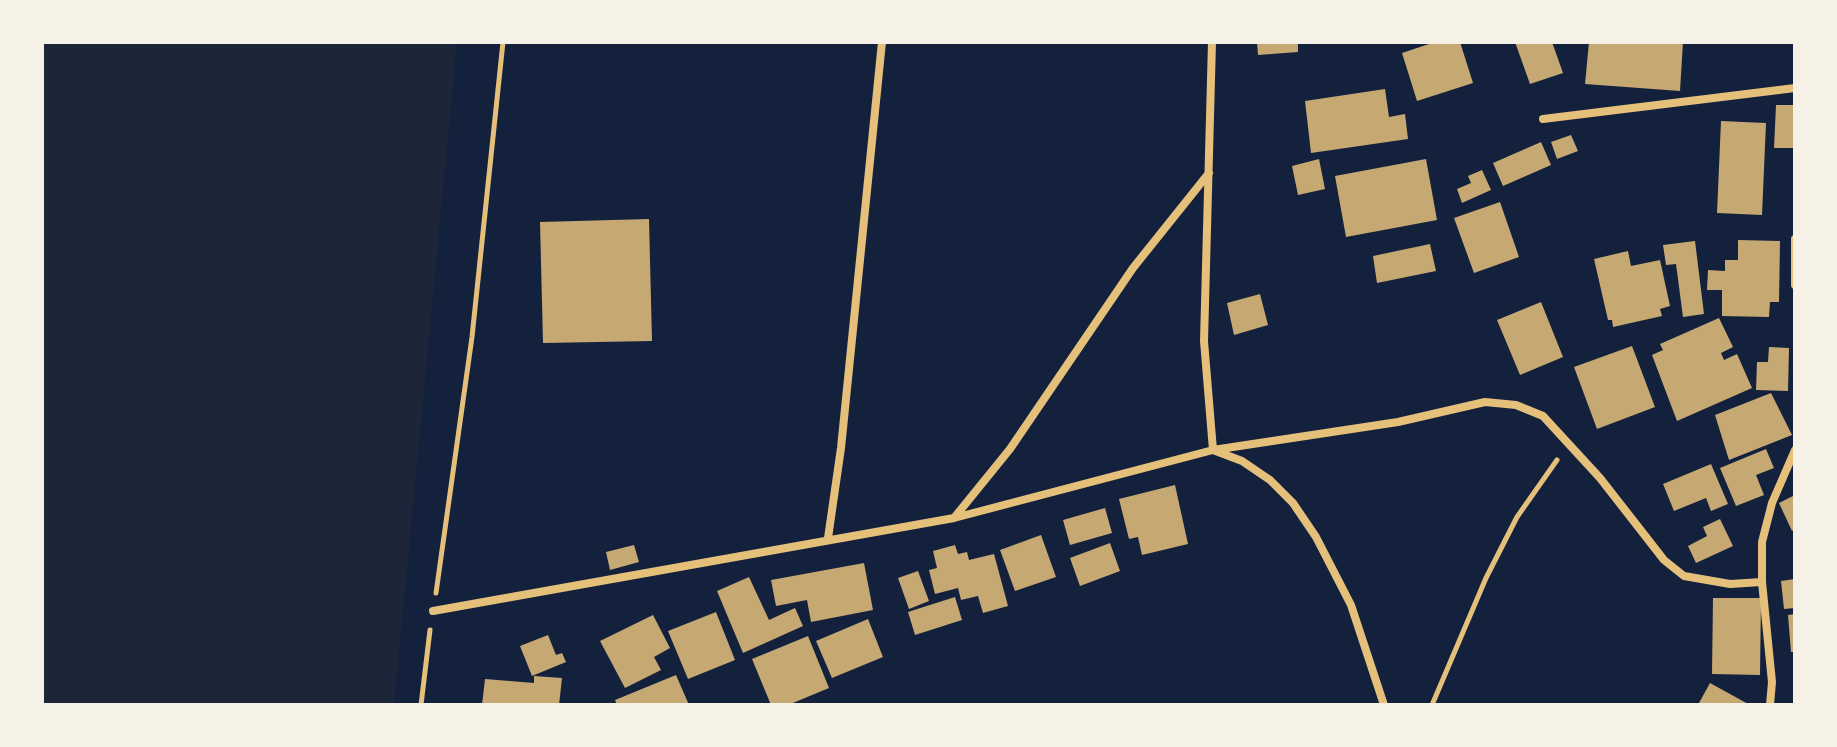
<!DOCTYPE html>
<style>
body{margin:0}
#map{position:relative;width:1837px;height:747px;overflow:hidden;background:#14213d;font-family:"Fira Sans",sans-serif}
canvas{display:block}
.frame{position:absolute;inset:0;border:44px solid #f6f1e7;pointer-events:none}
</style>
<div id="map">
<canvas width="1837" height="747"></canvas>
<div class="frame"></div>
</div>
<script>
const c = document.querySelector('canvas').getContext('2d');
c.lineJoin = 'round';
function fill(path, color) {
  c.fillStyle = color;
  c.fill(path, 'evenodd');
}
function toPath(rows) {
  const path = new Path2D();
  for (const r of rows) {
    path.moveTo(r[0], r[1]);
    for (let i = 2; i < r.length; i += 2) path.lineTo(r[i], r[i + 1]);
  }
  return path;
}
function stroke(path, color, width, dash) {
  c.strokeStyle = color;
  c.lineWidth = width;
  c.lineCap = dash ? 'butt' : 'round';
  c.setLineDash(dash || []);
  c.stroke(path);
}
const green = toPath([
 [42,42,457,42,394,705,42,705]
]);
const building = toPath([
 [1257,42,1298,42,1298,52,1258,55],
 [1435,42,1460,42,1473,83,1417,101,1402,53],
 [1515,42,1552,42,1563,73,1530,84],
 [1589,42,1683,42,1680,91,1585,84],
 [1385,89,1389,117,1405,114,1408,139,1311,153,1305,101],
 [1776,105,1795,105,1794,148,1774,148],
 [1721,121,1766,123,1762,215,1717,213],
 [1571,135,1578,151,1557,159,1551,142],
 [1541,142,1551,165,1503,186,1493,163],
 [1319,159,1325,189,1298,195,1292,166],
 [1426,159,1437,220,1346,237,1335,176],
 [1482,170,1491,190,1462,203,1457,189,1471,183,1468,176],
 [1500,202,1519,257,1474,273,1454,218],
 [649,219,652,341,543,343,540,222],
 [1738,240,1780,241,1779,302,1770,302,1769,317,1722,316,1722,290,1707,290,1708,270,1725,271,1725,260,1738,260],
 [1695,241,1704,314,1683,317,1676,264,1666,265,1663,245],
 [1430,244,1436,271,1377,283,1373,256],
 [1628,251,1631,266,1660,260,1670,306,1660,309,1662,316,1613,327,1612,320,1608,320,1594,259],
 [1260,294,1268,325,1234,335,1227,303],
 [1541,302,1563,357,1520,375,1497,320],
 [1719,318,1733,347,1721,353,1724,360,1737,354,1752,388,1677,421,1652,355,1663,350,1660,344],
 [1632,346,1655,407,1597,429,1574,367],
 [1769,347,1789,348,1788,391,1756,390,1757,362,1768,362],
 [1771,393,1792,435,1729,460,1715,415],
 [1766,449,1774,468,1756,475,1764,495,1736,506,1720,468],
 [1711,464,1728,504,1711,511,1706,498,1674,511,1663,484],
 [1175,485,1188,544,1142,555,1138,537,1129,539,1119,499],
 [1795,495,1795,529,1792,531,1779,503],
 [1105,508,1112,533,1070,545,1063,520],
 [1720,519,1733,546,1696,563,1688,546,1707,536,1703,527],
 [1041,535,1056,577,1015,591,1000,550],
 [1110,543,1120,571,1080,586,1070,558],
 [634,545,639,562,610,570,606,552],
 [955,545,958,554,967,552,969,560,994,554,1008,606,983,613,978,596,961,600,958,588,935,594,929,570,937,568,933,551],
 [864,563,873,610,811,622,807,600,776,606,771,580],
 [918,571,929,601,909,609,898,578],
 [749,577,769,620,795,608,803,626,743,653,717,591],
 [1795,579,1795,608,1784,609,1781,581],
 [955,597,962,620,915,635,908,612],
 [1713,598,1761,598,1760,675,1712,674],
 [716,612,735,660,688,679,668,631],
 [1795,614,1795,652,1791,652,1788,615],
 [653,615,670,648,654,657,661,670,625,688,600,641],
 [868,619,883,657,832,678,816,641],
 [548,635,556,655,562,653,566,662,532,676,520,646],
 [808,636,829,688,788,705,771,705,752,659],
 [676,675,689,705,617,705,615,700],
 [534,676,562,678,559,705,482,705,485,679,534,683],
 [1710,683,1750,705,1699,703]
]);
const path = toPath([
 [436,593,472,337,503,42],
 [421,705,430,630],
 [1432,705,1486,578,1517,517,1557,460]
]);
const minor = toPath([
 [1212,42,1204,341,1213,450,1242,461,1270,480,1293,503,1316,537,1351,605,1384,705],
 [1543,119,1795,88],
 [1795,239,1795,285],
 [954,518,1010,449,1133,268,1209,173],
 [828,538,841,448,882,42],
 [433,611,954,518,1213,450,1398,422,1485,402,1516,405,1543,416,1600,478,1664,560,1684,576,1730,584,1762,582],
 [1770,705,1772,682,1762,582,1762,542,1772,503,1795,450]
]);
fill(green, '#1d2539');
fill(building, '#c6a872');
stroke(path, '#e5c07b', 5);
stroke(minor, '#e5c07b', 8);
</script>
